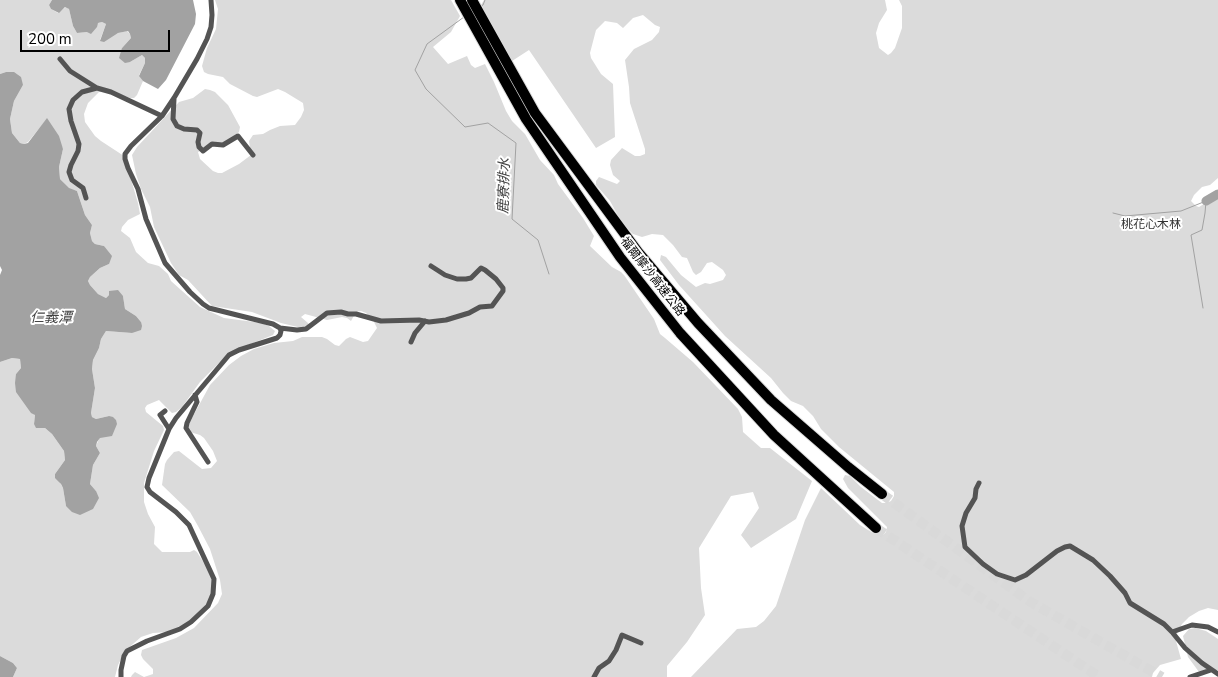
<!DOCTYPE html>
<meta charset="utf-8">
<style>
body{margin:0}
#map{position:relative;width:1218px;height:677px;overflow:hidden;background:#fff;font-family:"Nunito Sans",sans-serif}
canvas{display:block}
.scale{position:absolute;left:20px;top:30px;width:150px;height:22px;box-sizing:border-box;border:2px solid #000;border-top:0;padding-left:6px;font-size:15px;line-height:18px;white-space:nowrap;color:#000;-webkit-text-stroke:4px #fff;paint-order:stroke}
</style>
<div id="map">
<canvas width="1218" height="677"></canvas>
<div class="scale">200 m</div>
</div>
<script>
const c = document.querySelector('canvas').getContext('2d');
c.lineJoin = 'round';
function fill(path, color) {
  c.fillStyle = color;
  c.fill(path, 'evenodd');
}
function toPath(rows) {
  const path = new Path2D();
  for (const r of rows) {
    path.moveTo(r[0], r[1]);
    for (let i = 2; i < r.length; i += 2) path.lineTo(r[i], r[i + 1]);
  }
  return path;
}
function stroke(path, color, width, dash) {
  c.strokeStyle = color;
  c.lineWidth = width;
  c.lineCap = dash ? 'butt' : 'round';
  c.setLineDash(dash || []);
  c.stroke(path);
}
function drawText(font, color, halo, rows, align = 'center') {
  c.font = font + ' "Nunito Sans","Noto Sans TC",sans-serif';
  c.lineWidth = 4;
  c.setLineDash([]);
  c.textBaseline = 'middle';
  c.strokeStyle = halo;
  c.fillStyle = color;
  for (const [text, x, y, turn = 0] of rows) {
    c.save();
    c.translate(x, y);
    c.rotate((+turn || 0) * Math.PI / 180);
    c.textAlign = isNaN(turn) ? turn : align;
    if (halo) c.strokeText(text, 0, 0);
    c.fillText(text, 0, 0);
    c.restore();
  }
}
const green = toPath([
 [0,0,52,0,49,5,51,9,58,13,66,7,69,9,73,26,77,33,87,32,98,23,102,22,106,24,100,40,118,33,127,31,130,34,131,38,122,48,130,62,142,55,145,58,145,63,139,75,143,81,137,95,134,98,130,98,115,93,99,92,88,103,84,114,85,122,95,136,101,141,124,156,130,176,138,203,140,214,128,220,122,227,121,231,130,238,136,252,148,263,159,266,168,274,171,281,200,307,224,318,262,323,269,326,275,331,273,335,243,347,223,359,200,382,182,407,176,412,172,413,159,400,147,405,145,408,146,412,163,426,164,430,154,451,144,483,144,502,148,514,155,527,154,544,162,552,190,552,194,550,197,552,209,571,212,579,212,591,207,606,189,624,169,632,153,633,141,637,125,651,118,665,115,677,13,677,17,668,13,663,0,656,0,362,12,358,20,359,21,368,16,374,35,415,34,424,45,428,52,434,64,451,65,460,55,474,63,488,66,506,96,491,90,484,93,465,100,453,96,446,109,416,96,419,92,417,91,413,95,388,92,369,93,360,99,348,101,339,106,331,132,333,141,322,136,316,125,309,123,296,109,295,106,298,98,294,90,285,88,281,90,277,100,268,109,264,104,246,95,244,92,241,90,233,92,225,85,215,77,191,69,189,60,179,59,167,63,149,47,119,28,142,24,144,20,143,12,133,10,119,14,101,23,85,6,72,0,74],
 [215,0,451,0,460,16,451,32,433,47,448,64,467,56,471,65,475,68,485,64,494,82,506,111,512,121,525,134,540,160,554,175,558,184,583,218,594,236,590,246,612,267,621,272,624,275,654,319,660,334,665,338,693,362,738,409,742,417,743,432,761,448,770,448,812,481,796,519,751,548,741,535,759,508,753,492,731,496,699,548,701,588,705,615,687,642,667,666,667,677,131,677,132,675,135,672,144,677,153,674,153,669,143,659,141,655,142,650,176,638,194,628,218,603,222,594,220,580,210,549,198,526,190,512,162,485,165,464,167,460,174,452,179,451,202,469,211,468,217,461,213,451,204,438,200,435,190,432,186,429,210,385,229,365,241,356,254,349,274,343,293,341,302,337,322,337,327,339,335,345,339,346,346,339,350,337,363,342,368,341,377,328,373,320,366,313,361,311,356,312,351,321,347,318,342,317,327,320,305,314,301,317,308,323,310,328,306,329,281,323,252,312,212,306,188,280,179,275,171,263,154,227,150,207,141,189,136,174,132,155,137,147,179,102,193,98,205,89,210,90,215,92,228,105,240,127,239,132,227,142,217,143,198,152,200,159,213,171,218,173,222,173,239,164,251,155,249,141,253,135,263,134,270,130,280,126,295,125,301,117,304,110,303,103,285,92,278,89,257,97,253,96,230,84,223,77,208,74,204,72,202,66,207,48,216,29,218,9],
 [484,0,885,0,887,10,879,23,876,33,879,48,888,55,891,53,895,48,902,28,902,6,899,0,1218,0,1218,178,1210,185,1202,187,1194,195,1191,201,1196,206,1199,207,1212,199,1218,193,1218,610,1208,608,1199,611,1189,617,1182,624,1177,634,1176,641,1181,659,1160,665,1153,673,1152,677,691,677,737,629,756,627,764,621,776,606,805,520,821,488,860,525,873,533,883,535,886,532,887,527,848,488,843,479,845,475,850,476,861,487,882,503,886,503,891,501,894,496,894,492,839,447,821,429,813,416,803,406,791,401,783,393,771,378,725,336,679,285,660,260,661,255,666,257,681,275,696,287,705,283,710,284,723,280,726,275,723,270,712,262,707,263,701,272,696,275,693,272,687,258,682,257,673,245,663,235,652,234,642,237,633,234,622,223,610,201,596,185,596,181,599,177,617,184,620,181,613,175,610,165,611,160,622,148,635,156,640,156,645,154,645,149,630,103,629,87,625,60,634,49,652,40,659,32,660,27,655,25,643,15,633,18,623,28,617,23,605,21,596,30,590,53,591,58,601,74,613,84,615,137,596,148,529,50,512,61,481,5],
 [1195,628,1206,631,1218,639,1218,670,1215,670,1199,672,1188,657,1183,636,1189,629]
]);
const water = toPath([
 [52,0,193,0,196,14,195,24,166,80,158,89,143,81,139,76,145,63,145,58,142,55,130,62,125,63,119,58,122,48,131,38,130,34,128,31,118,33,104,42,100,41,106,24,102,22,98,23,97,27,91,34,87,32,77,33,73,26,69,9,65,7,59,13,51,9,49,5],
 [6,72,14,72,21,77,23,85,14,101,10,119,12,133,20,143,24,144,28,143,47,118,59,136,63,149,59,167,60,179,69,188,77,191,85,215,92,225,90,233,92,241,95,244,104,246,112,256,109,264,100,268,90,277,88,281,90,285,98,294,106,298,109,295,109,291,118,290,123,296,125,309,136,316,141,322,142,326,141,330,132,333,106,331,101,339,99,348,93,360,92,369,95,388,91,413,92,417,96,419,109,416,113,417,116,420,117,424,112,436,100,438,97,442,96,446,100,453,93,465,90,484,96,491,99,498,93,509,80,515,72,512,66,506,63,488,61,484,55,478,55,474,65,460,64,451,52,434,45,428,36,428,34,424,35,415,31,413,16,392,15,383,16,374,21,368,20,359,12,358,0,362,0,275,2,270,0,266,0,74],
 [0,656,13,663,17,668,13,677,0,677]
]);
const stream = toPath([
 [480,7,483,5,485,0],
 [464,17,427,44,415,70,426,89,465,127,488,123,516,143,512,219,538,240,549,274],
 [1113,213,1125,216,1181,211,1206,201,1205,213,1202,230,1191,235,1203,308]
]);
const river = toPath([
 [1206,201,1218,194]
]);
const motorwayTunnel = toPath([
 [882,494,1029,601,1162,677],
 [876,528,1099,677]
]);
const minor = toPath([
 [60,59,70,71,97,88],
 [174,99,173,119,177,126,184,129,197,130,200,133,198,142,199,147,203,151,212,144,223,145,238,136,253,155],
 [86,198,83,188,72,180,69,172,71,165,78,151,79,144,71,121,69,109,73,100,82,92,97,88,111,92,162,116],
 [280,328,297,330,306,329,327,313,341,312,348,314,356,314,381,321,419,320,429,322,446,320,469,313,480,307,492,306,503,291,503,288,496,279,485,270,481,268,471,278,466,279,457,279,445,275,431,266],
 [411,342,415,333,425,321],
 [195,395,197,402,187,423,186,428,208,462],
 [165,411,160,415,169,429],
 [979,483,976,489,975,498,966,513,962,526,965,547,983,564,997,574,1015,580,1026,575,1057,551,1065,547,1070,546,1093,560,1110,576,1125,593,1130,603,1164,624,1172,632,1185,648,1202,663,1218,674],
 [1172,632,1192,625,1208,627,1218,632],
 [121,677,121,670,124,656,127,651,147,641,180,629,191,622,208,606,213,594,214,579,189,525,176,512,150,492,147,487,149,478,169,429,176,418,229,355,239,350,277,338,280,335,281,331,280,328,273,324,209,308,203,304,190,292,165,263,146,219,138,189,128,168,125,159,125,154,131,146,162,116,174,98,197,59,207,39,211,27,212,15,211,0],
 [594,677,599,668,609,661,616,650,622,635,641,643],
 [1190,677,1211,670]
]);
const motorway = toPath([
 [460,0,526,119,620,257,680,333,774,435,876,528],
 [472,0,535,113,638,252,698,323,771,400,848,467,882,494]
]);
const parkNames = [
 ["桃花心木林",1151,225]
];
const streetNames = [
 ["福爾摩沙高速公路",652,277,52]
];
const waterNames = [
 ["鹿寮排水",505,186,-88],
 ["仁義潭",51,319]
];
fill(green, '#dbdbdb');
fill(water, '#a2a2a2');
stroke(stream, '#a2a2a2', 1);
stroke(river, '#a2a2a2', 9);
stroke(motorwayTunnel, '#d9d9d9', 10, [10, 5]);
stroke(motorway, '#dbdbdb', 12);
stroke(minor, '#545454', 5);
stroke(motorway, '#000', 10);
drawText('12px', '#323232', '#fff', parkNames);
drawText('12px', '#000', '#fff', streetNames);
drawText('italic 14px', '#434343', '#fff', waterNames);
</script>
